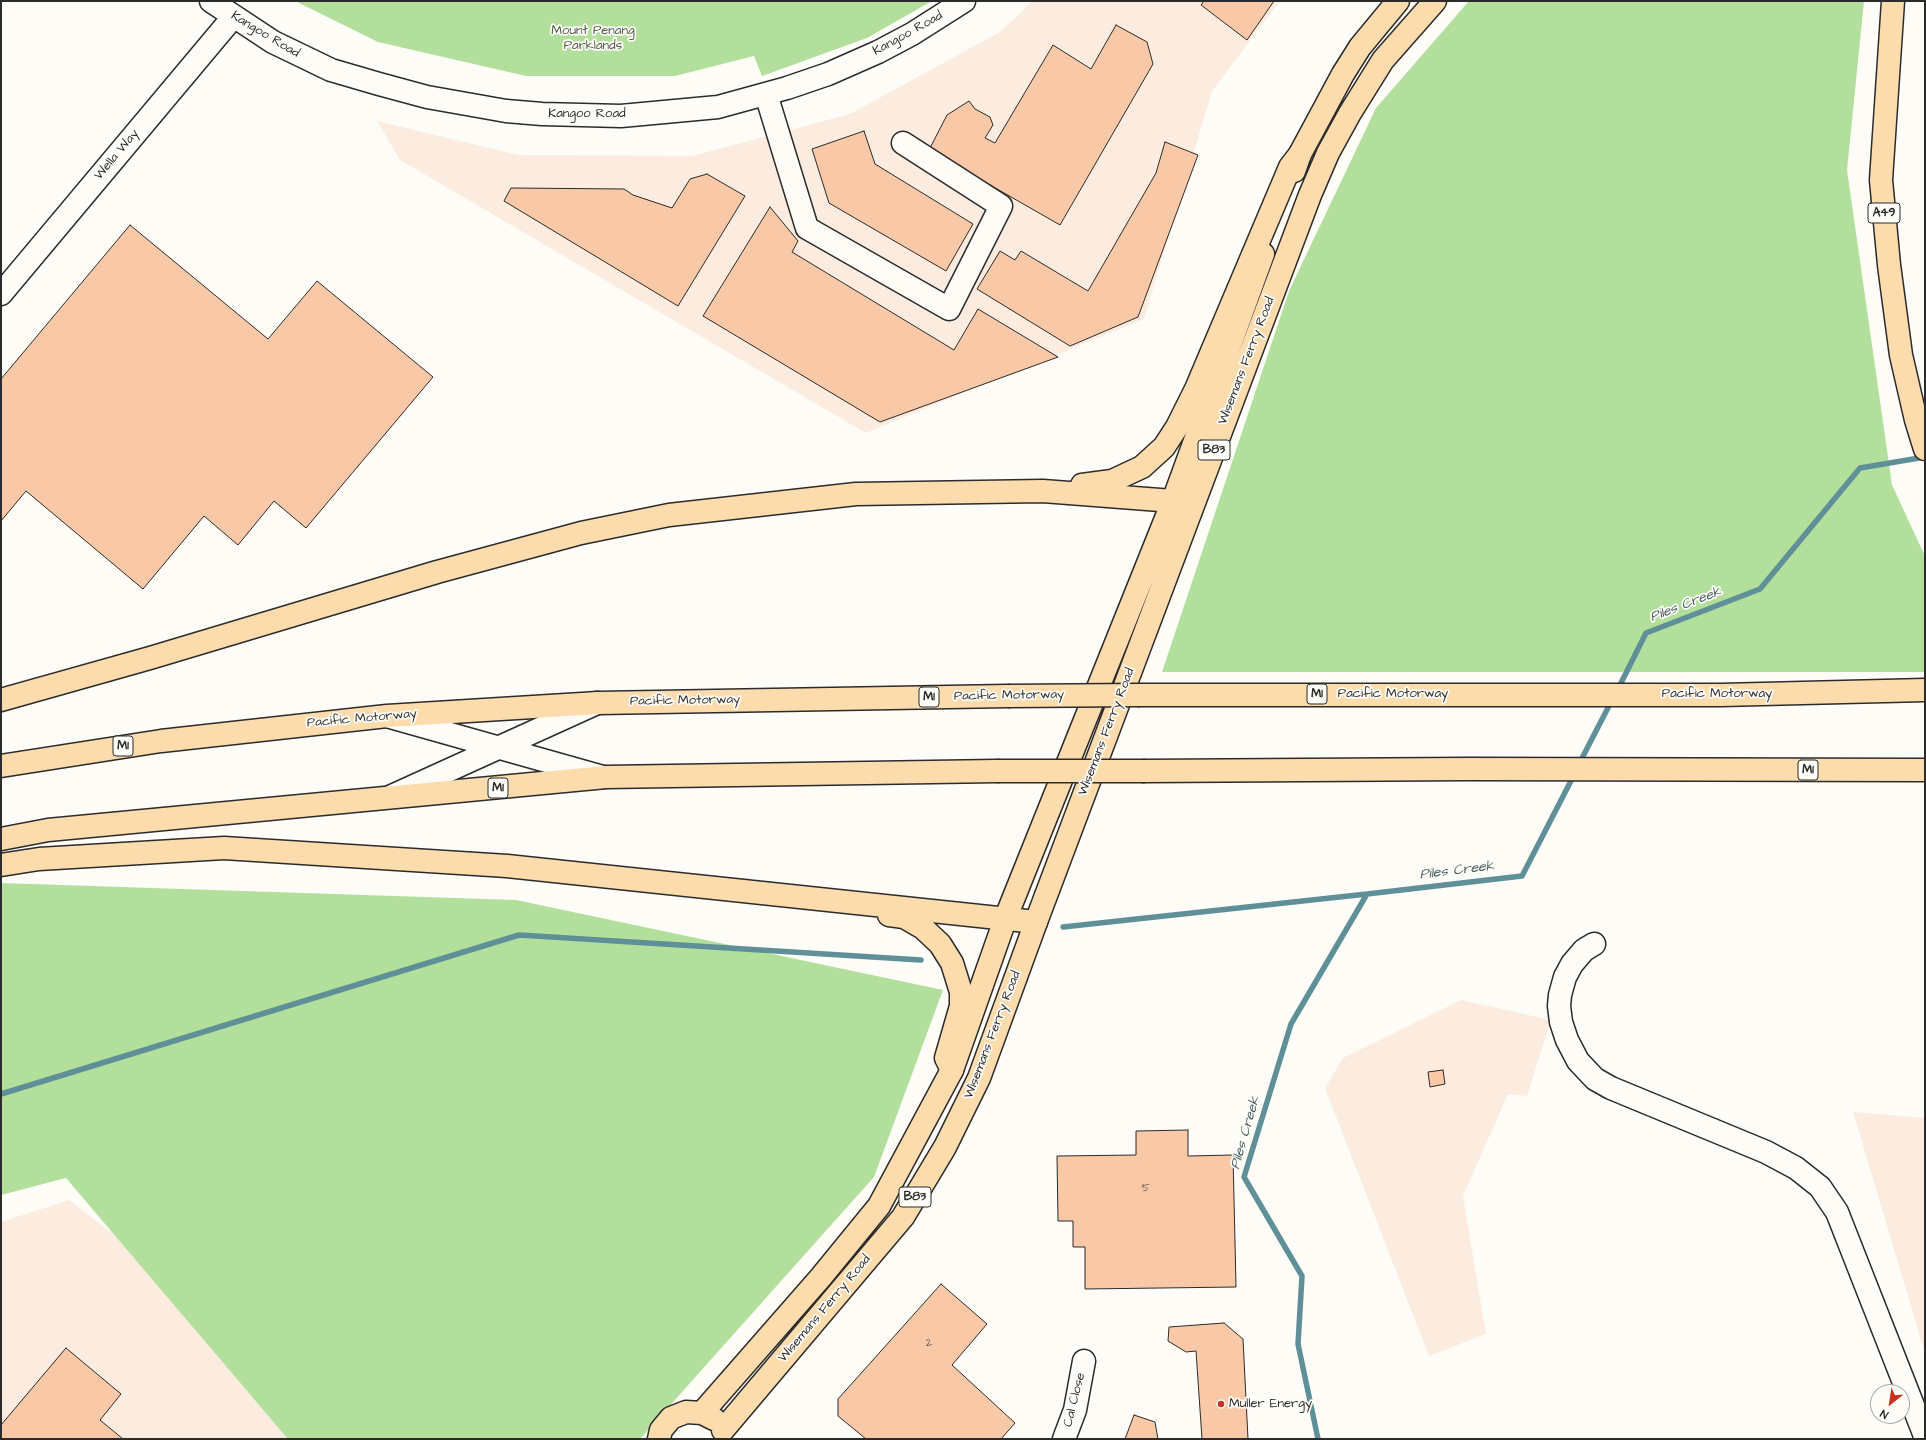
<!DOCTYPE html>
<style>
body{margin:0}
#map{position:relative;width:1926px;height:1440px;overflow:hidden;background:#fdfcf7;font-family:"Architects Daughter",sans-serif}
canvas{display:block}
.frame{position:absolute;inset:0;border:2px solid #2b2b2b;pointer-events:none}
.north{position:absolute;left:1870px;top:1384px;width:40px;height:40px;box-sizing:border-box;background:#fdfcf7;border:1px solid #a9a8a5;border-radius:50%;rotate:210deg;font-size:11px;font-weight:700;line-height:16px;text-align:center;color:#2b2b2b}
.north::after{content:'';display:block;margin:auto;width:14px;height:18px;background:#c8321e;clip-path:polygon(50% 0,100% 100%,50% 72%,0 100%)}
</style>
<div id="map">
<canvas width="1926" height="1440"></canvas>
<div class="frame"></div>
<div class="north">N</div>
</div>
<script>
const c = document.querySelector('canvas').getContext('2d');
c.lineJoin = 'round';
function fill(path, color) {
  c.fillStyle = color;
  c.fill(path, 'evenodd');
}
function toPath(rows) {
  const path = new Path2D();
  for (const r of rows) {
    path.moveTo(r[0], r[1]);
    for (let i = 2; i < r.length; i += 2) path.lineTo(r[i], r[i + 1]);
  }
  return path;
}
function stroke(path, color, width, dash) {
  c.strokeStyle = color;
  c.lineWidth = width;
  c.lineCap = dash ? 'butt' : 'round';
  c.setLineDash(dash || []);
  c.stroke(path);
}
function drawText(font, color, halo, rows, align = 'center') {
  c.font = font + ' "Architects Daughter",sans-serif';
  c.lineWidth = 3.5;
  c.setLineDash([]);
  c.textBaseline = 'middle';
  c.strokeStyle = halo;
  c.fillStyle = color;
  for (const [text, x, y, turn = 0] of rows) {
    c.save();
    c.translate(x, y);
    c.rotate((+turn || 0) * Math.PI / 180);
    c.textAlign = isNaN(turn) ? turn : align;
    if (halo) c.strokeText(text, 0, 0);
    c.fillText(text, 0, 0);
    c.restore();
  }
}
const built = toPath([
 [1033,1,1280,1,1212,91,1144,319,866,433,400,160,377,121,518,155,692,156,850,114,1000,32],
 [1461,1000,1551,1020,1527,1096,1508,1094,1463,1196,1486,1334,1429,1356,1325,1088,1343,1058],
 [1853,1112,1925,1118,1925,1353],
 [69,1200,300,1378,314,1439,1,1439,1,1222]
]);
const green = toPath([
 [295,1,932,1,867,38,762,76,754,56,675,76,526,76,378,42],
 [1469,1,1864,1,1847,170,1892,485,1925,556,1925,672,1162,672,1289,291,1376,108],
 [1,883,516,900,943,990,874,1177,640,1439,288,1439,66,1178,1,1195]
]);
const stream = toPath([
 [1617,691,1646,633,1760,589,1860,468,1925,457],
 [1579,764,1612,700],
 [1063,927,1367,894],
 [1,1094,519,935,921,960],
 [1318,1439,1298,1344,1302,1276,1244,1177,1291,1024,1367,894,1522,876,1574,775]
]);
const building = toPath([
 [1204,1,1274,1,1247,40,1201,5,1204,1],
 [1116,25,1147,42,1153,64,1060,225,929,150,947,115,969,101,975,109,990,117,993,125,985,138,995,143,1053,45,1091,69,1116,25],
 [864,131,875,164,973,224,946,271,829,203,812,149,864,131],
 [1165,142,1198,155,1138,317,1070,346,977,289,1000,251,1015,260,1021,251,1088,291,1156,173,1165,142],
 [707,174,745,196,678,306,504,201,511,188,624,189,633,195,672,208,690,179,707,174],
 [770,207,798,241,792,252,954,350,978,309,1058,357,880,422,703,316,770,207],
 [130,225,268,339,317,281,433,377,306,528,274,501,238,545,204,516,143,589,26,491,1,521,1,379,130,225],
 [1443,1070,1445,1084,1430,1087,1428,1072,1443,1070],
 [1188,1130,1188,1156,1233,1155,1236,1287,1085,1289,1085,1247,1073,1247,1073,1221,1058,1221,1057,1156,1136,1155,1136,1131,1188,1130],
 [941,1284,987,1324,952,1365,1015,1423,1001,1439,866,1439,838,1416,838,1399,941,1284],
 [1224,1323,1243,1339,1248,1439,1202,1439,1196,1351,1186,1352,1168,1341,1169,1327,1224,1323],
 [66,1348,121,1394,100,1420,123,1439,1,1439,1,1425,66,1348],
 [1134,1415,1155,1422,1158,1439,1125,1439,1134,1415]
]);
const minor = toPath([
 [211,1,273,42,331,70,379,84,427,97,506,111,542,114,621,116,718,107,787,88,828,74,878,52,912,34,964,1],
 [766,94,807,228,949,309,1001,206,903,143],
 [1,294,234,16],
 [390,717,603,777],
 [392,796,597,703],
 [1594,944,1584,950,1572,964,1565,977,1560,995,1559,1006,1561,1022,1567,1040,1578,1061,1595,1079,1611,1088,1766,1152,1796,1168,1820,1187,1837,1212,1925,1436],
 [1064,1439,1075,1410,1084,1361]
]);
const major = toPath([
 [1294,171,1300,154,1343,74,1360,47,1398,1],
 [702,1413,821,1277,879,1206,952,1070,1006,917,1173,501,1263,254],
 [723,1430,903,1217,945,1147,979,1078,1036,922,1310,195,1328,153,1350,113,1383,60,1435,1],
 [659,1439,661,1430,671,1418,686,1412,702,1413,714,1419]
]);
const highway = toPath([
 [1893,1,1881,180,1889,265,1901,355,1916,420,1925,449],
 [1082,485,1112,481,1142,467,1164,447,1177,427,1196,389,1290,167,1300,154],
 [1140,695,1721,695,1925,690],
 [1,700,150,658,437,572,581,533,669,515,856,494,1043,491,1173,501,1191,510],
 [1,766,161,741,387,716,598,703,1008,696],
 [1145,771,1468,769,1925,770],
 [1,839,48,830,606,777,997,771],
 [1,865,39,859,224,848,507,866,1036,922],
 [889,915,904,917,923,928,940,944,952,963,961,992,961,1006,946,1058,952,1070]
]);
const highwayBridge = toPath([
 [1008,696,1140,695],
 [997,771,1145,771]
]);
const markers = [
 [1221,1404,4,"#c8321e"]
];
const numberNames = [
 ["5",1146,1189],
 ["2",929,1344]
];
const shields = [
 [1884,213,32],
 [1214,450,32],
 [1317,694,20],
 [929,697,20],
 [123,746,20],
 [1808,770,20],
 [498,788,20],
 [915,1197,32]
];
const shieldNames = [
 ["A49",1884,213],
 ["B83",1214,450],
 ["M1",1317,694],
 ["M1",929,697],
 ["M1",123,746],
 ["M1",1808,770],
 ["M1",498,788],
 ["B83",915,1197]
];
const parkNames = [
 ["Mount Penang",593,31],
 ["Parklands",593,46]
];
const streetNames = [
 ["Kangoo Road",908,34,-29],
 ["Kangoo Road",265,35,31],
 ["Kangoo Road",587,114],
 ["Wella Way",117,155,-50],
 ["Wisemans Ferry Road",1247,361,-69],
 ["Pacific Motorway",1393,694],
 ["Pacific Motorway",1717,694],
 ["Pacific Motorway",1009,696,-1],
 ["Pacific Motorway",685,701,-1],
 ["Pacific Motorway",362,719,-5],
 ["Wisemans Ferry Road",1107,732,-69],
 ["Wisemans Ferry Road",993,1035,-69],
 ["Wisemans Ferry Road",825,1309,-50],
 ["Cal Close",1075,1400,-76]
];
const poiNames = [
 ["Muller Energy",1229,1404]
];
const waterNames = [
 ["Piles Creek",1686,605,-21],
 ["Piles Creek",1457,871,-7],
 ["Piles Creek",1246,1133,-74]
];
fill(built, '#fcecdf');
fill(green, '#b3df9d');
stroke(stream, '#5f8f97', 5.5);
fill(building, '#f8c8a7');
stroke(building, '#2b2b2b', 1);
stroke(minor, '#2b2b2b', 25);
stroke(major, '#2b2b2b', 25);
stroke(highway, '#2b2b2b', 25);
stroke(minor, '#fdfcf7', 22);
stroke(major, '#fcdcac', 22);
stroke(highway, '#fcdcac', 22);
stroke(highwayBridge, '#2b2b2b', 25, []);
stroke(highwayBridge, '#fcdcac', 22);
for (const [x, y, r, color] of markers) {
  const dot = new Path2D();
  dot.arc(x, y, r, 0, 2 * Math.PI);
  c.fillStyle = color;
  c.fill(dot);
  stroke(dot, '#fdfcf7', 1.5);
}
drawText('11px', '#5e524a', null, numberNames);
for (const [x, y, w] of shields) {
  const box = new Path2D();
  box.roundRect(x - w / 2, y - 10, w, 20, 3);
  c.fillStyle = '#fdfcf7';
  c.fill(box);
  stroke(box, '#2b2b2b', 1);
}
drawText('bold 12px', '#2b2b2b', null, shieldNames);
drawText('13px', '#4d5848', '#fdfcf7', parkNames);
drawText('13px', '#2b2b2b', '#fdfcf7', streetNames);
drawText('13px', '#2b2b2b', '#fdfcf7', poiNames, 'left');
drawText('italic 14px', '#455d61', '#fdfcf7', waterNames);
</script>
